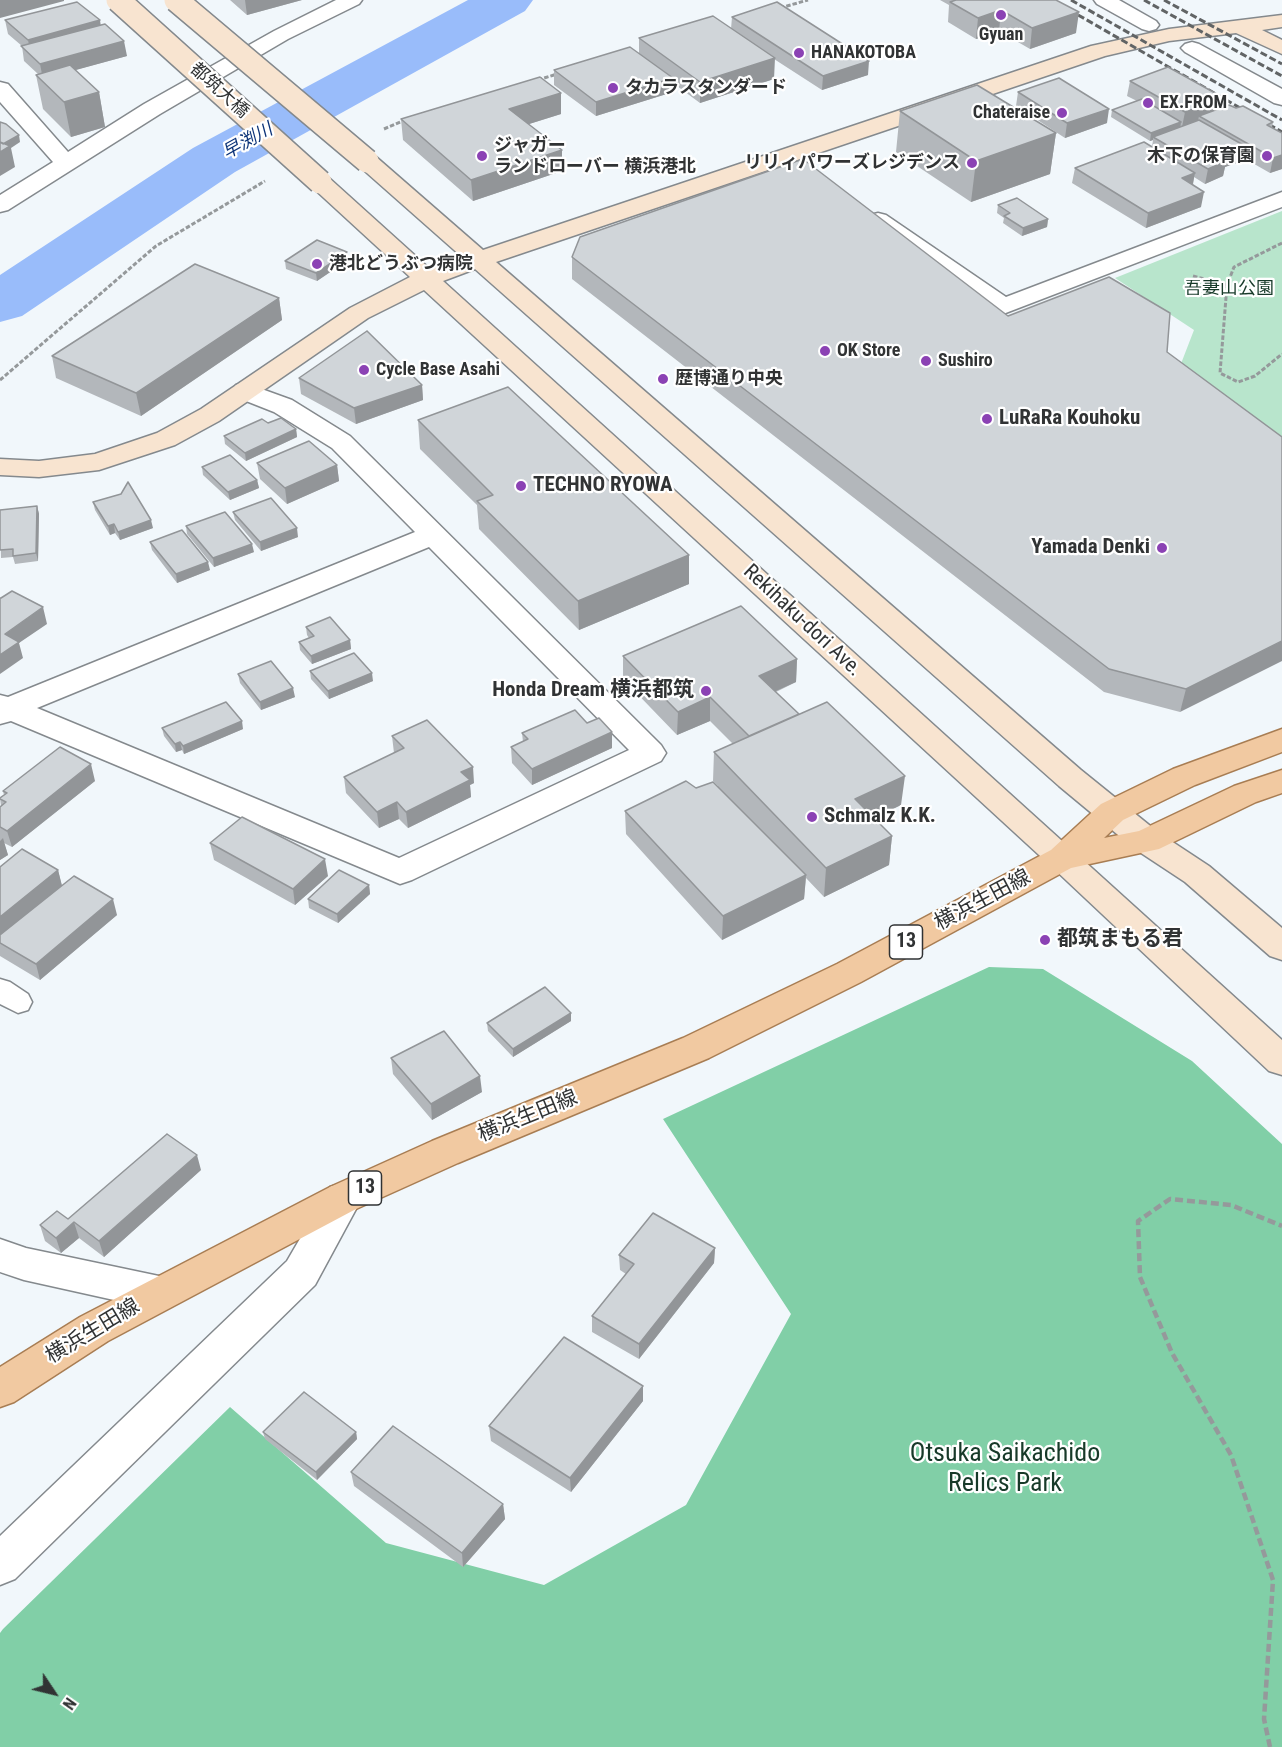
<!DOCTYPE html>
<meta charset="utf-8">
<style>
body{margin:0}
#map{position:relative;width:1282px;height:1747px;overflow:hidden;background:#f1f7fb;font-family:"Roboto Condensed",sans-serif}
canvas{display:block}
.north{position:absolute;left:24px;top:1663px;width:60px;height:60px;-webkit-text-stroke:4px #fff;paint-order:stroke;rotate:125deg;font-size:16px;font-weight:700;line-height:24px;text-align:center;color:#313334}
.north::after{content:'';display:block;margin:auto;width:21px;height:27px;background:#313334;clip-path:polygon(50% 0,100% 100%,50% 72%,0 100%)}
</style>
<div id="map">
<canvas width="1282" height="1747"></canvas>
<div class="north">N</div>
</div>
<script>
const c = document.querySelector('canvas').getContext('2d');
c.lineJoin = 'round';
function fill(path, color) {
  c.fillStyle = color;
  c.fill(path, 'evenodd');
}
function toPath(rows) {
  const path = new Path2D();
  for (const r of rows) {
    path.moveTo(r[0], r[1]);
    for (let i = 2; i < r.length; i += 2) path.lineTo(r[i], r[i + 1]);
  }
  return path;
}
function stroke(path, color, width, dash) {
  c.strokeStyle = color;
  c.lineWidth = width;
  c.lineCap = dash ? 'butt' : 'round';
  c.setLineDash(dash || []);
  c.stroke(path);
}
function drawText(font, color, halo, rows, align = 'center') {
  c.font = font + ' "Roboto Condensed","Noto Sans JP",sans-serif';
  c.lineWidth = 4.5;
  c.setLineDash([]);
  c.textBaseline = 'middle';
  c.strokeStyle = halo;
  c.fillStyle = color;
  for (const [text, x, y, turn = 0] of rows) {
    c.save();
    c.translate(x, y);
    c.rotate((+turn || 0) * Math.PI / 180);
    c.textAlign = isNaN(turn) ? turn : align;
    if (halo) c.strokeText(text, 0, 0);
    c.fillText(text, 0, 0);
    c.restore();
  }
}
const green = toPath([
 [1282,211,1282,445,1177,374,1194,330,1115,278]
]);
const forest = toPath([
 [989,967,1043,969,1192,1061,1282,1144,1282,1747,0,1747,0,1633,3,1629,230,1407,386,1543,544,1585,686,1505,791,1314,663,1119]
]);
const river = toPath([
 [468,0,533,0,525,11,235,172,22,316,0,322,0,275,193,148,468,0]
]);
const pathFar1 = toPath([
 [780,8,808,0],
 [538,80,557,74],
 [384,129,405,120],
 [1282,243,1234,267,1227,285,1220,373,1238,382,1255,376,1282,354],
 [1193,276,1227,285],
 [0,380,156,246,265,181]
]);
const path = toPath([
 [1270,1747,1264,1719,1273,1580,1231,1455,1172,1353,1140,1277,1138,1221,1170,1199,1231,1205,1282,1226]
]);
const lane = toPath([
 [0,979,10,982,28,994,32,1002,28,1010,18,1013,0,1004,0,979]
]);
const street = toPath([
 [336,0,362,0,359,4,288,39,160,114,8,210,0,212,0,195,53,162,0,102,0,82,8,84,68,152,144,104,274,31,336,0],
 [1094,0,1119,0,1156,21,1159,25,1156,29,1149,31,1142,29,1097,4,1094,0],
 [1192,42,1199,44,1282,89,1282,105,1274,103,1185,52,1181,48,1185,44,1192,42],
 [1282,192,1282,207,1003,314,994,312,870,225,866,220,870,215,878,213,886,215,1006,297,1282,192],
 [245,383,292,400,350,436,661,745,666,753,661,761,412,880,400,884,11,721,0,724,0,695,8,697,415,532,332,448,274,412,236,397,232,391,236,385,245,383],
 [429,547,629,750,399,858,37,708,429,547],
 [343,1183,356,1187,362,1198,315,1285,15,1579,0,1585,0,1536,287,1261,330,1187,343,1183],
 [0,1239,26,1248,159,1276,173,1281,179,1293,173,1305,159,1310,24,1280,0,1272,0,1239]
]);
const secondary = toPath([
 [1282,15,1282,27,1262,30,1282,40,1282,54,1236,33,1169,41,1105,56,496,262,1081,770,1159,833,1209,866,1282,928,1282,960,1270,956,1185,882,1135,849,1059,786,475,269,443,281,1282,1040,1282,1075,1269,1071,1051,866,424,290,368,318,219,421,175,445,99,470,39,477,0,475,0,459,39,461,95,454,157,433,201,409,350,308,410,277,312,187,308,182,312,177,320,175,328,177,430,269,462,257,359,166,356,161,359,156,367,154,375,156,483,250,1091,46,1169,29,1282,15]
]);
const primary = toPath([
 [1282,729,1282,752,1195,785,1123,820,1104,838,1139,831,1234,786,1282,770,1282,793,1256,802,1159,849,1071,868,861,982,709,1058,458,1163,356,1209,108,1341,14,1402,0,1407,0,1367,80,1317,330,1187,432,1141,683,1038,837,964,1051,850,1101,804,1173,769,1282,729]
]);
const rail = toPath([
 [1052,0,1282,132],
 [1071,0,1282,120],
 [1144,0,1282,76],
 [1164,0,1282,64]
]);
const secondaryBridge = toPath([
 [118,0,320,182],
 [176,0,367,161]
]);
const wall = toPath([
 [230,0,302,0,247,15],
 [940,0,1056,0,1076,33,1030,49,999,31,976,39,948,22,949,5],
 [732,17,868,75,822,90,774,59,774,79,700,103,673,83,673,92,596,116,554,85,554,70,639,53,639,38,731,29],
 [5,20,100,25,127,56,75,70,99,92,105,127,71,137,43,109,36,75,38,74,24,61,22,46,8,34],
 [1130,81,1222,107,1236,108,1273,122,1272,128,1282,133,1282,169,1270,173,1242,157,1242,161,1225,167,1223,176,1205,184,1194,177,1193,185,1201,207,1146,228,1072,183,1075,168,1152,147,1153,140,1150,141,1111,117,1112,110,1137,101,1127,96],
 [1018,92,1107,123,1065,138,1016,106],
 [561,93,561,114,529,124,562,171,473,201,403,140,401,119],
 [900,111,1056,133,1050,174,971,202,896,152],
 [998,205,1048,219,1047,227,1022,236,1003,223,1004,218,997,213],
 [572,257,1008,316,1167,352,1282,437,1180,712,1104,692,572,279],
 [348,260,317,281,286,269,285,261],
 [279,298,282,320,141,416,56,378,52,356],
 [299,378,422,385,423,400,356,424,301,394],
 [418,420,689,555,689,584,579,630,479,529,477,505,420,449],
 [268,423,296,429,297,437,246,461,225,444,224,436],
 [257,463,337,465,339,481,287,504,260,479],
 [202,467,257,480,259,488,230,500,203,475],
 [93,502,153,528,120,540,115,533,110,535,95,510],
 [37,506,39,514,38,561,15,564,13,557,1,558,0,510],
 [233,512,298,537,261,551,235,520],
 [186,526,254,552,214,567,187,534],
 [150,542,210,570,177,583,152,550],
 [306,627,350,640,351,649,312,664,300,650,299,642,309,638,307,635],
 [623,656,797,659,796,682,776,692,799,714,901,805,874,818,892,836,889,865,824,897,806,878,804,899,722,940,626,834,625,811,696,788,718,786,713,781,714,752,733,744,710,721,677,735,623,679],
 [310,671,373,681,329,699,311,679],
 [238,674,295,697,261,710,240,683],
 [587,723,612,732,612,748,532,785,512,763,511,747,523,742,522,733],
 [162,728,243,729,184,754,182,750,176,752,164,736],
 [392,736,474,783,470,785,471,797,408,828,399,819,379,828,346,793,344,777,394,753],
 [95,781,12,847,4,843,8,855,0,860,0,807,1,806,0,798,4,795,3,791],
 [210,843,328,876,295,905,214,860],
 [0,867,58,870,62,886,117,915,40,980,0,956],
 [369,885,370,894,338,923,309,908,308,899],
 [571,1013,571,1021,513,1057,488,1031,487,1023],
 [391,1058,482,1092,432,1120,393,1074],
 [201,1170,104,1257,79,1238,61,1253,45,1241,40,1225,68,1219],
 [715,1248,714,1263,639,1359,592,1332,592,1316,626,1274,620,1270,619,1255],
 [643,1386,643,1401,571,1492,491,1441,489,1426],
 [263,1432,356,1432,357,1439,317,1480,265,1439],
 [351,1472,503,1504,505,1519,463,1567,354,1486]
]);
const shadedWall = toPath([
 [0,0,64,0,64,1,0,18],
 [245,0,302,0,247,15],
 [1001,10,999,31,976,39,978,18],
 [1079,12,1076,33,1030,49,1032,28],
 [100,20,102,34,31,55,28,40],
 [124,41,127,56,43,79,40,64],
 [775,58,774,79,700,103,700,82],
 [869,61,868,75,822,90,823,76],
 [673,78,673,92,596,116,596,102],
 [99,92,105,127,71,137,64,102],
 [561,93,561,114,510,130,509,109],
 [1224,98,1221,112,1199,116,1198,121,1182,127,1185,112],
 [1109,109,1107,123,1065,138,1067,123],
 [1181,122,1180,130,1153,137,1153,140,1150,141,1151,133],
 [1056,133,1050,174,971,202,976,161],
 [19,135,20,142,11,148,15,167,0,176,0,146],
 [1245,146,1242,161,1225,167,1223,176,1205,184,1208,169,1218,156],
 [562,150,562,171,473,201,471,180],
 [1282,155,1282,169,1270,173,1273,158],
 [1195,173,1192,188,1182,178],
 [1204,192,1201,207,1146,228,1148,213],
 [1048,219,1047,227,1022,236,1023,228],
 [347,252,348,260,317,281,316,273],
 [279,298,282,320,141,416,136,393],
 [422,385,423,400,356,424,354,408],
 [296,429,297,437,246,461,245,453],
 [337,465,339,481,287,504,285,488],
 [257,480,259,488,230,500,228,492],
 [37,506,39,514,38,561,36,553],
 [151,520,153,528,120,540,118,532],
 [114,524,115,533,110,535,108,526],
 [297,528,298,537,261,551,260,542],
 [252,544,254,552,214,567,213,558],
 [689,555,689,584,579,630,578,601],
 [208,562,210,570,177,583,176,574],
 [43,607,47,624,19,643,23,658,0,674,0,655,5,634],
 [350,640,351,649,312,664,311,656],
 [1282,641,1282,661,1180,712,1186,689],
 [797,659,796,682,758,699,759,676],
 [372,673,373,681,329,699,328,691],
 [293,688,295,697,261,710,260,702],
 [710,697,710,721,677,735,678,712],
 [242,721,243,729,184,754,183,746],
 [612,732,612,748,532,785,532,769],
 [180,742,182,750,176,752,175,744],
 [91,764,95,781,12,847,7,831],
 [473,767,474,783,470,785,471,797,408,828,406,812,461,772],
 [905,776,901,805,852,829,855,799],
 [397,802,399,819,379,828,377,812],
 [892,836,889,865,824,897,826,868],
 [3,838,8,855,0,860,0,841],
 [325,859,328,876,295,905,293,889],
 [58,870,62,886,0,937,0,917],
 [806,875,804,899,722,940,723,916],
 [369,885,370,894,338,923,337,914],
 [113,899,117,915,40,980,36,964],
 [571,1013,571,1021,513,1057,513,1049],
 [480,1076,482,1092,432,1120,431,1104],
 [197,1155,201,1170,104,1257,99,1241],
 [74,1222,79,1238,61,1253,56,1238],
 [715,1248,714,1263,639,1359,639,1344],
 [643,1386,643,1401,571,1492,570,1478],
 [356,1432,357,1439,317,1480,316,1472],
 [503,1504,505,1519,463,1567,462,1553]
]);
const building = toPath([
 [956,0,1056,0,1079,12,1032,28,1001,10,978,18,950,2,956,0],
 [77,2,100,20,28,40,5,20,77,2],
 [777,2,869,61,823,76,732,17,777,2],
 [713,16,775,58,700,82,639,38,713,16],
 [105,24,124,41,40,64,21,46,105,24],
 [630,47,673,78,596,102,554,70,630,47],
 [70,65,99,92,64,102,36,75,70,65],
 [1168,67,1224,98,1185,112,1130,81,1168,67],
 [540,77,561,93,509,109,562,150,471,180,401,119,540,77],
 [1059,78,1109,109,1067,123,1018,92,1059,78],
 [977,85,1056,133,976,161,900,111,977,85],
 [1142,99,1181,122,1151,133,1112,110,1142,99],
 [1229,105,1236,108,1243,106,1273,122,1267,125,1282,133,1282,155,1273,158,1199,116,1229,105],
 [1199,120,1245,146,1218,156,1226,161,1208,169,1153,137,1199,120],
 [0,122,6,124,19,135,3,144,0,142,0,122],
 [0,142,10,146,0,152,0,142],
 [1144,142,1195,173,1182,178,1204,192,1148,213,1075,168,1144,142],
 [803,159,1008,316,1109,277,1170,313,1167,352,1282,437,1282,641,1186,689,1109,669,572,257,580,237,803,159],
 [1017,198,1048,219,1023,228,1004,216,1010,213,998,205,1017,198],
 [317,240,347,252,316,273,285,261,317,240],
 [195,264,279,298,136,393,52,356,195,264],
 [367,331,422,385,354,408,299,378,367,331],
 [508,387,689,555,578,601,477,501,493,495,418,420,508,387],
 [281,418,296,429,245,453,224,436,262,419,268,423,281,418],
 [309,441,337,465,285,488,257,463,309,441],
 [230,455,257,480,228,492,202,467,230,455],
 [128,482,151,520,118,532,114,524,108,526,93,502,121,494,128,482],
 [271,498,297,528,260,542,233,512,271,498],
 [37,506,36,553,13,556,13,549,0,550,0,510,37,506],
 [225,512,252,544,213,558,186,526,225,512],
 [182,530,208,562,176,574,150,542,182,530],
 [12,591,43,607,5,634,19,642,0,655,0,598,1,598,12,591],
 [741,606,797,659,759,676,799,714,749,736,710,697,678,712,623,656,741,606],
 [330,617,350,640,311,656,299,642,314,636,306,627,330,617],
 [354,653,372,673,328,691,310,671,354,653],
 [271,661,293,688,260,702,238,674,271,661],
 [226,702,242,721,183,746,180,742,175,744,162,728,226,702],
 [827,702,905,776,855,799,892,836,826,868,714,752,827,702],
 [575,710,587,723,599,718,612,732,532,769,511,747,528,739,522,733,575,710],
 [427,720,473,767,461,772,470,780,406,812,397,802,377,812,344,777,404,748,392,736,427,720],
 [60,747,91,764,7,831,0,827,0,807,6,802,0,799,0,798,7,793,3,791,60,747],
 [686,781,696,788,713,782,806,875,723,916,625,811,686,781],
 [242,817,325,859,293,889,210,843,242,817],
 [22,849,58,870,0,917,0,867,22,849],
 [339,870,369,885,337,914,308,899,339,870],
 [74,876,113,899,36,964,0,943,0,935,74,876],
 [545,987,571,1013,513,1049,487,1023,545,987],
 [444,1031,480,1076,431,1104,391,1058,444,1031],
 [167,1134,197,1155,99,1241,74,1222,56,1238,40,1225,57,1211,68,1219,167,1134],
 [653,1213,715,1248,639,1344,592,1316,634,1264,619,1255,653,1213],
 [564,1337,643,1386,570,1478,489,1426,564,1337],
 [304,1392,356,1432,316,1472,263,1432,304,1392],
 [393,1426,503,1504,462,1553,351,1472,393,1426]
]);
const markers = [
 [1001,15,6,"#8b42b4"],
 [799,53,6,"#8b42b4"],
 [613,88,6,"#8b42b4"],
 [1148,103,6,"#8b42b4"],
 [1062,113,6,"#8b42b4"],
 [482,156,6,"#8b42b4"],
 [1267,156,6,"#8b42b4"],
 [972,163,6,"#8b42b4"],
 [317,264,6,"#8b42b4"],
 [825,351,6,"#8b42b4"],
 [926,361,6,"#8b42b4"],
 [364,370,6,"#8b42b4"],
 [663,379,6,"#8b42b4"],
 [987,419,6,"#8b42b4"],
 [521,486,6,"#8b42b4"],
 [1162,548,6,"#8b42b4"],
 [706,691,6,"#8b42b4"],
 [812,817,6,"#8b42b4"],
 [1045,940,6,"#8b42b4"]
];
const farPoinames = [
 ["Gyuan",1001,35,"center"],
 ["HANAKOTOBA",811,53],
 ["タカラスタンダード",625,88],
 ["EX.FROM",1160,103],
 ["Chateraise",1050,113,"right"],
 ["ジャガー",494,146],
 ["ランドローバー 横浜港北",494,167],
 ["木下の保育園",1255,156,"right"],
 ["リリィパワーズレジデンス",960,163,"right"],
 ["港北どうぶつ病院",329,264],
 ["OK Store",837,351],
 ["Sushiro",938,361],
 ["Cycle Base Asahi",376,370],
 ["歴博通り中央",675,379]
];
const farStreetnames = [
 ["都筑大橋",219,91,42]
];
const farWaternames = [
 ["早渕川",248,142,-29]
];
const farParknames = [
 ["吾妻山公園",1229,289]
];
const shields = [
 [906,942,33],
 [365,1188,33]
];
const shieldNames = [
 ["13",906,942],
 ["13",365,1188]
];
const poiNames = [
 ["LuRaRa Kouhoku",999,419],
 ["TECHNO RYOWA",533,486],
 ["Yamada Denki",1150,548,"right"],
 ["Honda Dream 横浜都筑",694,691,"right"],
 ["Schmalz K.K.",824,817],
 ["都筑まもる君",1057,940]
];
const streetNames = [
 ["Rekihaku-dori Ave.",802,621,43],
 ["横浜生田線",983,901,-28],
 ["横浜生田線",528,1117,-22],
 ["横浜生田線",93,1332,-31]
];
const nearParknames = [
 ["Otsuka Saikachido",1005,1454],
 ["Relics Park",1005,1484]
];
fill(green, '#b8e5cc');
fill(forest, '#81cfa7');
fill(river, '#99bcfa');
stroke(lane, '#84898d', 3);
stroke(street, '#84898d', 3);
stroke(secondary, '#84898d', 3);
stroke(primary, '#a87d53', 3);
stroke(pathFar1, '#95999b', 3, [4.5, 2]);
stroke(path, '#95999b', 4.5, [8, 4]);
fill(lane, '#fff');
fill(street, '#fff');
fill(secondary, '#f8e4d0');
fill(primary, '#f1c9a1');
stroke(rail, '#616465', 3, [7, 3]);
stroke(secondaryBridge, '#84898d', 26, []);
stroke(secondaryBridge, '#f8e4d0', 23);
fill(wall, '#b3b7bb');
fill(shadedWall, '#929598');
fill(building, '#d0d5d9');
stroke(building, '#929598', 1.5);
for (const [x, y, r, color] of markers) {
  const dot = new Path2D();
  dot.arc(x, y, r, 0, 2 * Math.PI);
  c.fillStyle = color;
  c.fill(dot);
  stroke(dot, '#fff', 2);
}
drawText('bold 18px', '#313334', '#fff', farPoinames, 'left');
drawText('18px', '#313334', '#fff', farStreetnames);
drawText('italic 18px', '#0c3378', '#fff', farWaternames);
drawText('18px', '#173a29', '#fff', farParknames);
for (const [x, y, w] of shields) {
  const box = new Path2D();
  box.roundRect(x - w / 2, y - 17, w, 34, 4.5);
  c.fillStyle = '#fff';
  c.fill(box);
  stroke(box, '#313334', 1.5);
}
drawText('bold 20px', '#313334', null, shieldNames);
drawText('bold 21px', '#313334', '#fff', poiNames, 'left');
drawText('21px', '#313334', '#fff', streetNames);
drawText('26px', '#173a29', '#fff', nearParknames);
</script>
